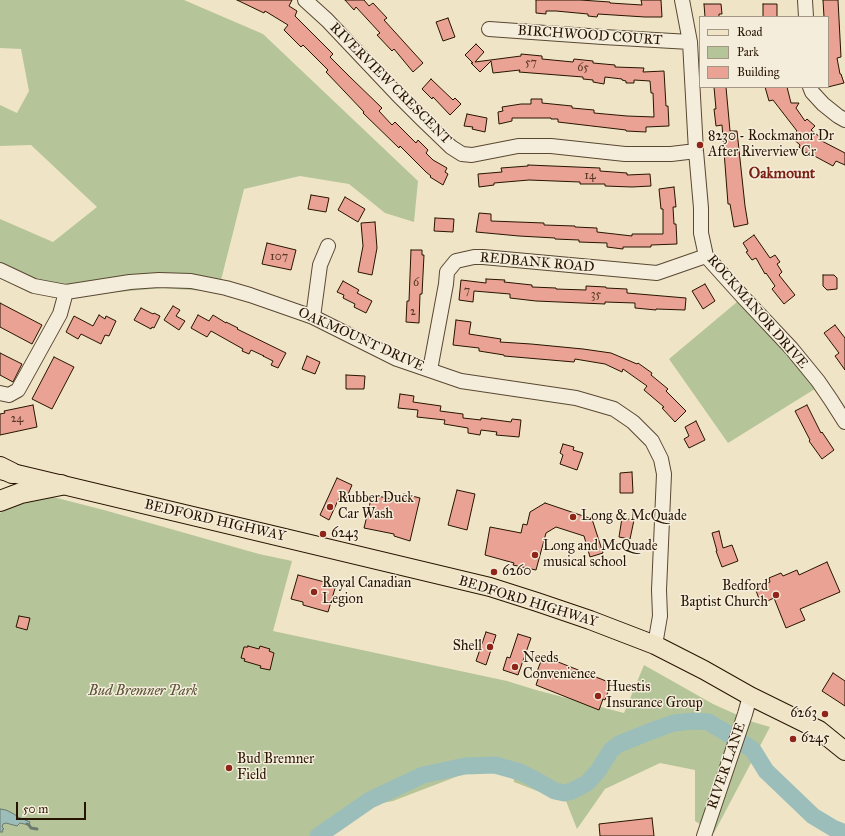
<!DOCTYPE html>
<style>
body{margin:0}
#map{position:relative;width:845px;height:836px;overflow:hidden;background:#f0e4c7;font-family:"IM FELL Great Primer",serif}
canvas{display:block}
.legend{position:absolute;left:699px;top:16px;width:130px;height:72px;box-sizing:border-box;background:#f5eddb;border:1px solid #a39683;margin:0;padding:5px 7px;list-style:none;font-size:12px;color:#271400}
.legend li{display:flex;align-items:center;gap:8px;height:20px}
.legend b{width:20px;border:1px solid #a39683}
.scale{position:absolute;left:16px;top:802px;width:70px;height:18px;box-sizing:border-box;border:2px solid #271400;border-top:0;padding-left:5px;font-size:12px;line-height:14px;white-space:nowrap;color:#271400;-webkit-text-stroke:3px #f5eddb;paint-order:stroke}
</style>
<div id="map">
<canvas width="845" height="836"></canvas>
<ul class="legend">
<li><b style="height:5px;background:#f0e4c7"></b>Road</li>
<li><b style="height:11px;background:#b5c599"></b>Park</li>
<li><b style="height:11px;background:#e9a293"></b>Building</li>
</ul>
<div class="scale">50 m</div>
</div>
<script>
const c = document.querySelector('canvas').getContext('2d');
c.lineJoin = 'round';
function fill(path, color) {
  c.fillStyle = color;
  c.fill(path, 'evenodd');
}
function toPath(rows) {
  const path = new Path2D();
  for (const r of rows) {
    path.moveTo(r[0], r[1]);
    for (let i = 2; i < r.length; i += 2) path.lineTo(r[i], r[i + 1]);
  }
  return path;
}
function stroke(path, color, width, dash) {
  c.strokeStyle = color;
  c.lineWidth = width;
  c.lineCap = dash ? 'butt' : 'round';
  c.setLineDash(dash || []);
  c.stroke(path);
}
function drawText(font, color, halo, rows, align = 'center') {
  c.font = font + ' "IM FELL Great Primer",serif';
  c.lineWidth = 3;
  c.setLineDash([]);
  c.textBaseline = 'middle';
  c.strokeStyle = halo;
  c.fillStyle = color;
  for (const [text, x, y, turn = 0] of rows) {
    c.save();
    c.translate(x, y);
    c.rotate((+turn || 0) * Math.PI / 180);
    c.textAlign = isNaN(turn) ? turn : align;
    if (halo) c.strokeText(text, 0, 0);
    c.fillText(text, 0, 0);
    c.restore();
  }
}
const green = toPath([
 [0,0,184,0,263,34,418,181,414,222,385,213,349,184,300,176,244,189,218,292,162,288,53,298,0,272,0,219,53,242,97,207,31,145,0,146,0,105,17,113,29,91,21,49,0,48],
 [743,297,818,387,728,443,669,359],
 [45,495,104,510,259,554,292,561,273,631,507,681,536,690,624,713,644,665,713,704,753,722,770,727,714,833,695,821,695,770,660,763,605,789,577,829,566,801,545,794,514,782,512,768,497,768,466,773,393,801,362,807,327,832,317,836,0,836,0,513,16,502]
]);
const water = toPath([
 [0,809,6,810,14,814,18,817,30,822,29,825,20,823,17,826,6,823,3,824,2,827,4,829,2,830,3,832,0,832,0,809]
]);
const stream = toPath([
 [27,824,29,825,31,828,37,829]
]);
const river = toPath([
 [318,836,370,800,423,775,465,766,495,765,520,772,532,778,555,791,564,793,572,791,587,783,598,771,611,750,619,744,654,730,674,723,693,721,708,722,722,730,753,750,766,771,813,816,833,828,845,833]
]);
const building = toPath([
 [237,0,292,0,289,6,297,11,295,16,333,54,330,57,350,77,382,108,379,111,392,125,395,122,416,143,418,140,428,150,426,153,433,160,447,168,445,172,448,174,443,185,430,177,431,176,426,172,400,146,399,148,363,113,364,112,326,72,328,70,303,45,301,47,284,30,288,25,265,11,264,13,237,0],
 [345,0,364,0,369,6,373,3,387,18,384,20,423,63,413,72,394,49,392,51,377,35,380,33,356,7,354,10,345,0],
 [536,0,580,0,610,2,610,3,642,5,641,0,661,0,662,17,645,17,598,14,597,17,588,16,588,14,556,11,546,11,546,14,536,13,536,0],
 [823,0,838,0,841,57,837,58,840,74,841,74,844,83,828,87,828,17,824,17,823,0],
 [704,4,721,4,722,14,719,14,719,17,705,17,704,4],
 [763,4,777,4,777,17,763,17,763,4],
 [448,18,455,37,443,41,436,22,448,18],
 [476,44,484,52,475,62,521,56,521,54,542,56,542,59,573,62,574,59,593,61,593,63,615,65,615,67,644,68,643,72,664,71,666,106,668,106,669,126,646,127,646,132,626,131,626,130,558,122,558,119,551,119,551,118,512,118,512,121,499,124,498,112,503,111,502,107,521,104,531,104,531,99,542,99,542,103,572,106,572,108,594,110,594,113,627,116,654,117,653,93,651,93,650,81,634,80,634,83,626,83,626,81,622,80,622,79,605,77,604,84,593,82,593,80,583,79,583,77,519,72,520,70,493,73,491,61,480,72,471,63,473,63,465,55,476,44],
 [431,79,453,100,455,98,461,104,450,115,433,97,432,99,422,89,431,79],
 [714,87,726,87,730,131,737,131,745,206,748,224,734,227,730,204,728,204,722,125,716,126,714,109,716,109,714,87],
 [765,87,787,87,791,103,799,103,796,108,805,121,807,119,815,126,811,130,820,137,818,139,845,153,845,165,836,161,833,166,807,152,805,153,799,147,800,145,791,137,797,131,773,100,769,101,765,87],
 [467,114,487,118,485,132,472,129,473,127,464,126,467,114],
 [528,165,600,168,600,171,627,173,627,175,650,174,651,186,632,187,605,186,605,184,580,184,580,182,529,180,494,183,494,185,479,187,478,174,502,172,501,168,528,166,528,165],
 [674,187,676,207,673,207,674,224,676,224,677,244,651,245,651,247,623,247,623,249,607,247,607,243,579,242,579,240,555,239,555,238,519,236,476,232,479,213,491,214,491,221,544,223,544,225,575,226,575,227,597,228,597,232,632,236,632,234,663,234,663,209,661,209,659,189,674,187],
 [311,195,329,198,326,212,308,209,311,195],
 [345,197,365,209,358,222,338,210,345,197],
 [435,218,454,219,453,232,434,231,435,218],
 [375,222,377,248,372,275,358,272,363,246,361,223,375,222],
 [754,235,770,258,775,255,780,262,777,264,782,272,779,275,795,295,784,304,772,289,775,286,766,273,765,274,756,258,752,260,746,252,748,251,743,243,754,235],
 [267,243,296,250,291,270,262,264,267,243],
 [411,250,422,250,422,255,424,255,422,294,420,294,419,323,406,322,407,301,409,301,411,250],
 [823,275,834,275,837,278,837,289,827,290,823,286,823,275],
 [486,279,505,280,504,282,532,285,532,287,556,288,556,289,586,290,586,286,606,287,606,288,627,289,627,293,686,298,685,310,656,309,656,310,635,308,635,303,605,302,605,304,536,301,510,298,510,294,474,291,473,302,459,300,461,280,486,283,486,279],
 [343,281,359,290,357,293,372,301,366,313,354,307,355,304,343,298,344,295,337,292,343,281],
 [705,284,715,301,703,309,692,291,705,284],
 [0,303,42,325,32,344,0,327,0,303],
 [173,306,180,310,176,316,185,321,179,330,164,320,173,306],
 [141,308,153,314,154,313,160,316,154,328,152,327,151,329,134,320,141,308],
 [99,315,105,319,106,316,116,321,109,336,105,335,101,344,81,334,78,339,66,332,74,316,93,326,99,315],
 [198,315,209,321,213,315,226,323,226,322,238,328,237,329,286,353,278,368,271,365,273,361,263,356,264,356,251,350,249,354,242,351,243,349,211,331,207,337,191,328,198,315],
 [456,320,471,322,469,334,501,339,500,342,531,344,583,349,611,353,637,364,638,363,652,373,651,375,668,389,666,391,686,411,675,422,662,408,664,407,644,390,647,386,623,369,622,372,605,364,575,359,574,362,504,356,504,355,479,351,479,348,453,345,456,320],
 [835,325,845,338,845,370,835,356,839,353,824,333,835,325],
 [0,353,22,364,13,382,0,375,0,353],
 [307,356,320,362,315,374,302,369,307,356],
 [54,357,74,367,52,409,32,399,54,357],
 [346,375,365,376,364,389,346,389,346,375],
 [400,394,414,396,413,402,441,406,440,411,463,414,463,418,481,420,481,418,511,422,512,419,521,420,519,437,496,435,497,432,481,430,480,435,468,433,468,428,444,424,445,420,417,417,418,410,398,408,400,394],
 [33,405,37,427,0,435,0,414,5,413,4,411,33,405],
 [807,405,821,433,822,432,834,450,822,459,809,441,810,440,795,411,807,405],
 [696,421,705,440,689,448,684,439,689,436,685,427,696,421],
 [563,444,574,447,573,450,583,453,577,470,560,464,563,455,560,453,563,444],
 [632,472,633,493,620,493,620,473,632,472],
 [337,478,352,485,346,499,340,496,329,520,320,515,337,478],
 [457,490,475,494,467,530,448,525,457,490],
 [404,494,420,498,410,541,394,536,394,534,364,528,372,495,402,501,404,494],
 [545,503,592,519,603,553,590,557,584,536,556,527,546,533,536,570,513,565,514,563,485,555,490,527,521,533,523,524,527,525,530,512,545,503],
 [622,518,634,520,630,539,619,537,622,518],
 [719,531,723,548,732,545,738,561,722,567,716,551,717,551,712,533,719,531],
 [827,562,840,592,800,609,805,620,786,628,774,598,761,604,755,588,770,582,769,578,781,573,783,576,797,570,799,575,827,562],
 [298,575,336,585,328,612,303,605,303,602,291,599,298,575],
 [19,616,30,618,27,630,16,627,19,616],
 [486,632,496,635,486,665,476,661,486,632],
 [518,634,531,638,518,675,503,670,507,657,510,658,518,634],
 [248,646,259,649,260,646,270,649,269,651,274,653,270,670,260,668,261,666,244,661,245,659,241,658,244,647,248,647,248,646],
 [543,656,611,683,605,700,603,699,599,710,536,685,539,676,536,674,543,656],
 [833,673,845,681,845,706,822,691,833,673],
 [652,818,654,836,600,836,599,824,652,818]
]);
const minor = toPath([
 [305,0,327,20,397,94,422,119,451,147,462,154,472,155,518,146,551,146,625,154,671,154,696,151],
 [682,0,690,42,696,151,701,208,701,233,706,256,743,297,791,348,818,381,831,400,845,422],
 [805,0,806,17],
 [489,29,603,37,690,42],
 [810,87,812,92,823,104,838,116,845,120],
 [0,270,34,286,66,292,130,282,159,280,191,281,226,288,250,295,313,317,397,359,461,381,576,398,614,409,633,422,652,441,661,459,664,474,659,590,660,616,655,645],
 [313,317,320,265,328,246],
 [430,370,446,284,447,272,456,261,474,257,483,257,657,273,706,256],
 [0,393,9,395,18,390,60,314,66,292],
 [704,836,745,714,750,696]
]);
const major = toPath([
 [0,470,490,587,537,602,590,620,655,645,704,670,750,696,819,730,845,751]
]);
const highway = toPath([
 [0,467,12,473],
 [0,501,21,493,61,485]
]);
const markers = [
 [700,145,4,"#8f2418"],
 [330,507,4,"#8f2418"],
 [573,517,4,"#8f2418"],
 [323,534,4,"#8f2418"],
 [535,555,4,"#8f2418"],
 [494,572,4,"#8f2418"],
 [314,592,4,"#8f2418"],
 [776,595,4,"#8f2418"],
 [490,647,4,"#8f2418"],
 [515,667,4,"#8f2418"],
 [598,696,4,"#8f2418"],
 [825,714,4,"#8f2418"],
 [793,739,4,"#8f2418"],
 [229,768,4,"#8f2418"]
];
const numberNames = [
 ["57",531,63],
 ["65",583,68],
 ["14",590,176],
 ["107",279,257],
 ["6",416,283],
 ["7",467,291],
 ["35",596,295],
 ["2",413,312],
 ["24",17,419]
];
const streetNames = [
 ["BIRCHWOOD COURT",590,36,4],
 ["RIVERVIEW CRESCENT",390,84,45],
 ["REDBANK ROAD",537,263,5],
 ["ROCKMANOR DRIVE",757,312,49],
 ["OAKMOUNT DRIVE",361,340,24],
 ["BEDFORD HIGHWAY",215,521,13],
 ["BEDFORD HIGHWAY",528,602,17],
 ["RIVER LANE",727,766,-71]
];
const poiNames = [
 ["8230 - Rockmanor Dr",708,137],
 ["After Riverview Cr",708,153],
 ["Rubber Duck",338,499],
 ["Car Wash",338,515],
 ["Long & McQuade",581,517],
 ["6243",331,534],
 ["Long and McQuade",543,547],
 ["musical school",543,563],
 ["6260",502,572],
 ["Royal Canadian",322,584],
 ["Legion",322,600],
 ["Bedford",768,587,"right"],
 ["Baptist Church",768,603,"right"],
 ["Shell",482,647,"right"],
 ["Needs",523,659],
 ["Convenience",523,675],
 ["Huestis",606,688],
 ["Insurance Group",606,704],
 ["6263",817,714,"right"],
 ["6245",801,739],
 ["Bud Bremner",237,760],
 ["Field",237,776]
];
const parkNames = [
 ["Bud Bremner Park",143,692]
];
const neighbourhoodNames = [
 ["Oakmount",782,174]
];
fill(green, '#b5c599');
fill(water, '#9bbeba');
stroke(water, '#6d7a70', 1);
stroke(stream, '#6d7a70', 3);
stroke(river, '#9bbeba', 17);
fill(building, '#e9a293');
stroke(building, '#271400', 1);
stroke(minor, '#594832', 16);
stroke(major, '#271400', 20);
stroke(highway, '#271400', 22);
stroke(minor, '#f5eddb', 14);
stroke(major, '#f0e4c7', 18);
stroke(highway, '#f0e4c7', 20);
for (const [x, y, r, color] of markers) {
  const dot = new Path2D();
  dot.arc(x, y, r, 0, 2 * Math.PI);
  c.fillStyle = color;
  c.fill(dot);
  stroke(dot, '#f5eddb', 1.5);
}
drawText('12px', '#583825', null, numberNames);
drawText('14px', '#271400', '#f5eddb', streetNames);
drawText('14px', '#271400', '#f5eddb', poiNames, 'left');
drawText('italic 14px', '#595236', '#f5eddb', parkNames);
drawText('bold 15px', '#7a1f14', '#f5eddb', neighbourhoodNames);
</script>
